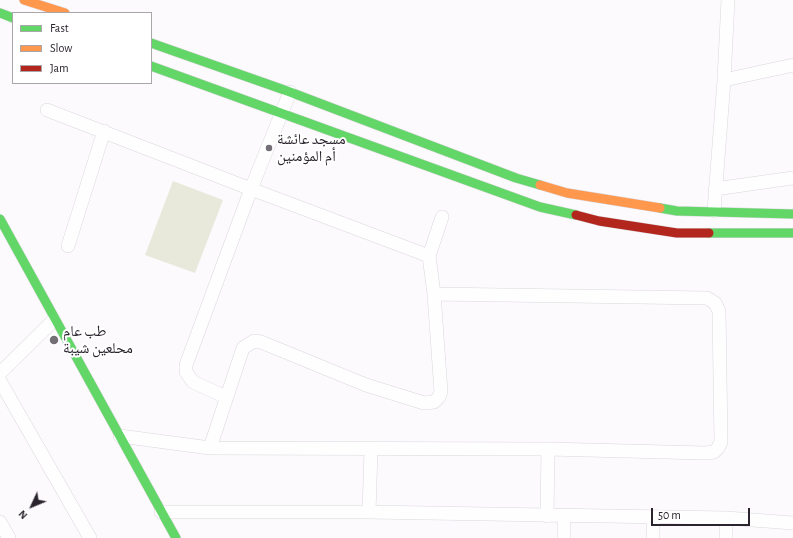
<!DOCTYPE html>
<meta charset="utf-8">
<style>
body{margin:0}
#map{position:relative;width:793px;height:538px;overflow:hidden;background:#fcfafd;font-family:"Alegreya Sans",sans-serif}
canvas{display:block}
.legend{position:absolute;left:12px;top:12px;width:140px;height:72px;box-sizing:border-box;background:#fff;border:1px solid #aaa7ab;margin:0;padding:5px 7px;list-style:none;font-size:12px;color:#2b242e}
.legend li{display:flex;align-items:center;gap:8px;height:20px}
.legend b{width:20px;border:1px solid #aaa7ab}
.north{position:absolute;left:12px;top:486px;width:40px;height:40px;-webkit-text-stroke:3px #fff;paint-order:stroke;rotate:226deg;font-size:11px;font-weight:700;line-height:16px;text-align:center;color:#2b242e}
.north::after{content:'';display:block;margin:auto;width:14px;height:18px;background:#2b242e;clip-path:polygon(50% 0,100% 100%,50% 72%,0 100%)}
.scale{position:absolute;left:651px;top:508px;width:99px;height:18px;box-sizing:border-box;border:2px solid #2b242e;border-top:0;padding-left:5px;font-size:12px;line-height:14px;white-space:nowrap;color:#2b242e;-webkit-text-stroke:3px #fff;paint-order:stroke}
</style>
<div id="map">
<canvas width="793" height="538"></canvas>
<ul class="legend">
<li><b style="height:5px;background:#63d668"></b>Fast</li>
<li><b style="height:5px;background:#ff974d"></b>Slow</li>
<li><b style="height:5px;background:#b3261e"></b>Jam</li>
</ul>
<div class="north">N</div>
<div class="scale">50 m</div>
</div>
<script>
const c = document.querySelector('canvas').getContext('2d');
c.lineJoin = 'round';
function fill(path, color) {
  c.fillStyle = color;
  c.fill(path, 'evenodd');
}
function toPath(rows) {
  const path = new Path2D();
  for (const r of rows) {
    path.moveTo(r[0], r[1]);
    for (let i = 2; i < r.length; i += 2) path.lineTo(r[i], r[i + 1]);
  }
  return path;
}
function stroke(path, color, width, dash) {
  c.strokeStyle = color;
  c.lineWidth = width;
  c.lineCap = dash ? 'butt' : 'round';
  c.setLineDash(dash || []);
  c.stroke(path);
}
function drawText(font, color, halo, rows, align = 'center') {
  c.font = font + ' "Alegreya Sans","Noto Naskh Arabic",sans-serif';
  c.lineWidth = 4;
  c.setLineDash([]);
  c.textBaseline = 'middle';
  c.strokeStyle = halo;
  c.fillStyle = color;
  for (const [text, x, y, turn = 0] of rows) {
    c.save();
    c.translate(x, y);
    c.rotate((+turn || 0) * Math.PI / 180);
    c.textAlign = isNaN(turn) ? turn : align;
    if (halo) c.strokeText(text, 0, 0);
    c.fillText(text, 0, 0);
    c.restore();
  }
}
const green = toPath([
 [173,181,223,200,195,273,145,255]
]);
const street = toPath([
 [724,80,793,65],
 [47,110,251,189,290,92],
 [715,189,793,178],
 [714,211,724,80,728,0],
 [68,246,104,131],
 [0,373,54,320],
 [0,381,90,538],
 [226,397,193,382,186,372,186,365,251,189,429,256],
 [120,436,210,448,548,449,705,453,714,452,718,448,721,442,719,311,715,303,707,298,434,294],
 [210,448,243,348,254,341,261,342,366,385,424,403,434,402,439,397,441,392,434,294,429,256,442,217],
 [161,512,369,512,726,518,793,523],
 [369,512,371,450],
 [547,516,548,449],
 [564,516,564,538],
 [0,522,9,538],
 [653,538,653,517],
 [726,538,726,518]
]);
const fast = toPath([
 [0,13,13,18],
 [151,43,290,92,516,178,540,185],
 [151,66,540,207,576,215],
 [660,208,677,211,793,214],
 [0,219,176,538],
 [709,233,793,233]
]);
const slow = toPath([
 [24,0,65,13],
 [540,185,567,193,660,208]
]);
const jam = toPath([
 [576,215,599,221,677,233,709,233]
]);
const markers = [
 [269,148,4,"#746f76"],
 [54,340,5,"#746f76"]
];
const poiNames = [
 ["مسجد عائشة",277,139],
 ["أم المؤمنين",277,156],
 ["طب عام",63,331],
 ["محلعين شيبة",63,348]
];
fill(green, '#e8e9db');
stroke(street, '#dbd7dd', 14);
stroke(fast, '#dbd7dd', 10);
stroke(slow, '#dbd7dd', 10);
stroke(jam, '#dbd7dd', 10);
stroke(street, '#fffeff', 13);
stroke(fast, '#63d668', 9);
stroke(slow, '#ff974d', 9);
stroke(jam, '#b3261e', 9);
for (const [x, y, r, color] of markers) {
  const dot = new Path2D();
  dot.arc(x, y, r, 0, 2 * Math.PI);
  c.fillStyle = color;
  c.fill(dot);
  stroke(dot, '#fff', 1.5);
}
drawText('15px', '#2b242e', '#fff', poiNames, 'left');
</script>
